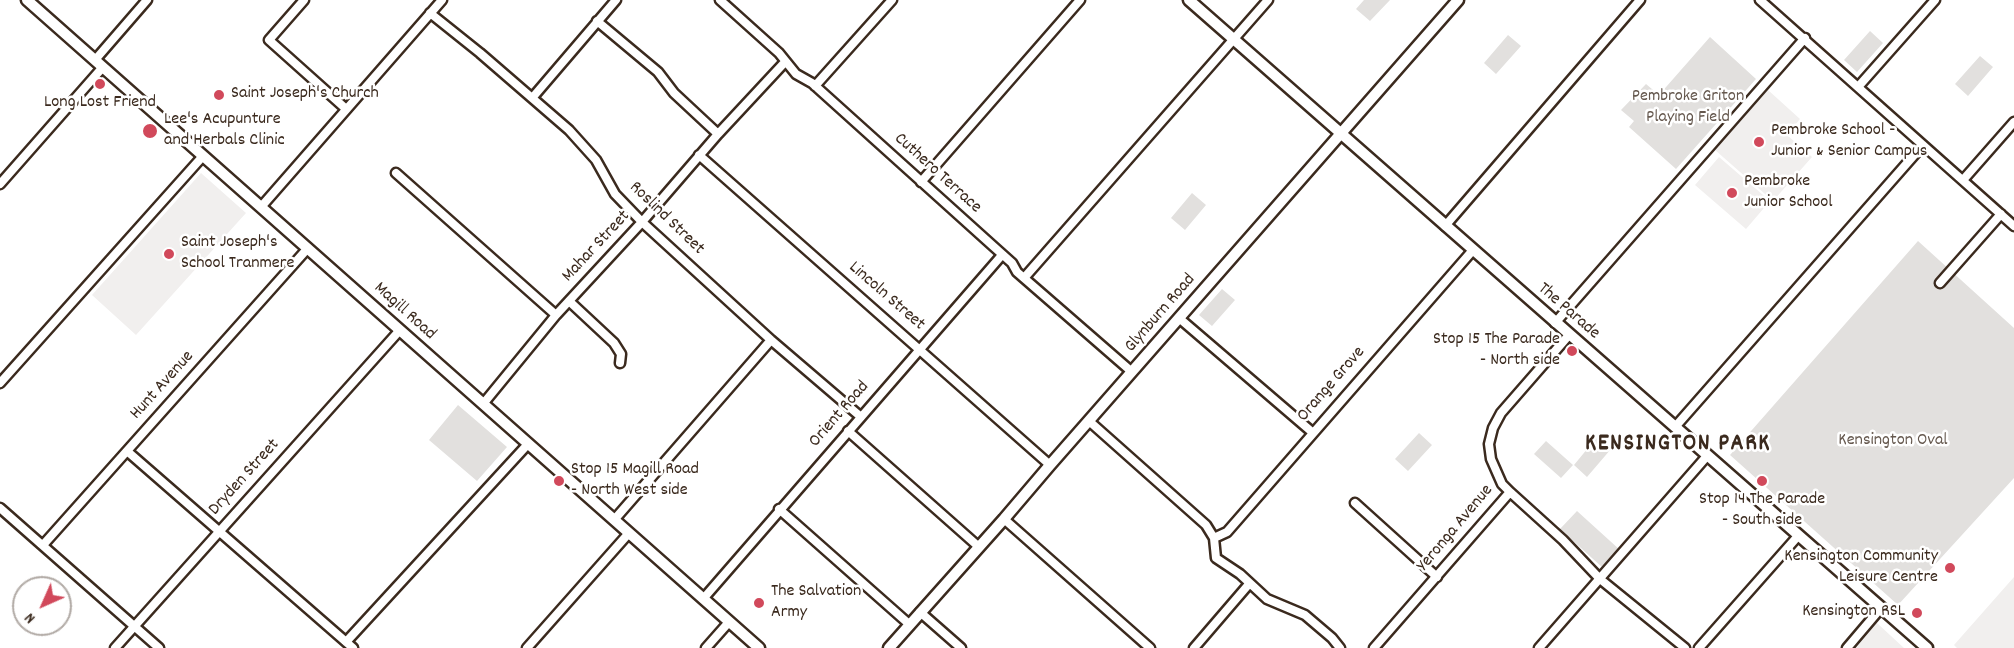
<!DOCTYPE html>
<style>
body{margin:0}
#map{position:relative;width:2014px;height:648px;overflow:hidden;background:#fff;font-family:Dekko,sans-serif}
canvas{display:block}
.north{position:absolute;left:12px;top:576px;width:60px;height:60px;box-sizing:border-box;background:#fff;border:2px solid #b1aaa5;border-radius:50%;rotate:225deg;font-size:16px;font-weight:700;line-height:24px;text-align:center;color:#3b2a1e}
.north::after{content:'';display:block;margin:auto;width:21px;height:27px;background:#d1495b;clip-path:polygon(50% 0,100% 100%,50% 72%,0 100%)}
</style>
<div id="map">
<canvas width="2014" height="648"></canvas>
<div class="north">N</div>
</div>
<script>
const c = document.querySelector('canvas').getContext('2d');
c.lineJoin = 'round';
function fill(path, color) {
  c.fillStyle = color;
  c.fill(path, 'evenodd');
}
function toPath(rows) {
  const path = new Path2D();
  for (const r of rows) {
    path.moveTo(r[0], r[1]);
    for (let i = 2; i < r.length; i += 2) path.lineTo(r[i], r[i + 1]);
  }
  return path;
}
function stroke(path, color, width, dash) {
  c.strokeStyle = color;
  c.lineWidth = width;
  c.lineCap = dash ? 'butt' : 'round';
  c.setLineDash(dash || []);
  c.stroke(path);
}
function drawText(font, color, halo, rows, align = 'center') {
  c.font = font + ' Dekko,sans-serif';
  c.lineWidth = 5;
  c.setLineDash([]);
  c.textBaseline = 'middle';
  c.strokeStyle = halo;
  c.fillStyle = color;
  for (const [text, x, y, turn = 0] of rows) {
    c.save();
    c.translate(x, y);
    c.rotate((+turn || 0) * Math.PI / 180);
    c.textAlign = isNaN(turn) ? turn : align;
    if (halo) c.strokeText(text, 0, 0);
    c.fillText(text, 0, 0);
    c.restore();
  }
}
const built = toPath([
 [1768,90,1800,119,1787,135,1812,157,1773,201,1715,150],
 [1719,157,1770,201,1746,229,1695,185],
 [201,173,246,213,136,335,92,295],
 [2014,577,2014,648,1957,648,1954,645],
 [1877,623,1904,648,1856,648]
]);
const green = toPath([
 [1364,0,1390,0,1370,21,1356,9],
 [1870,31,1883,43,1857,72,1844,60],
 [1508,35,1521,46,1496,74,1484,63],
 [1710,37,1756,79,1676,169,1629,127,1634,121,1621,110,1646,84,1659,95],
 [1980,56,1993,67,1968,96,1955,84],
 [1192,193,1206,205,1185,230,1171,218],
 [1918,241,2014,328,2014,478,1898,605,1730,455],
 [1222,289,1235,300,1212,326,1199,315],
 [458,405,507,447,477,481,429,440],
 [1419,433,1432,445,1408,471,1395,459],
 [1597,437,1611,449,1587,477,1574,465],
 [1546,441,1573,465,1561,478,1534,454],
 [1577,511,1620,550,1603,568,1560,529]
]);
const minor = toPath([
 [304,0,269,40,345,108],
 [720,0,779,53,796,74,812,83,993,246,1012,263,1017,272,1132,372],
 [1760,0,2014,226],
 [430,13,480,53,569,130,596,160,615,194,642,222,771,340,861,417],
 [597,21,658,72,674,93,718,134],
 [95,60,147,0],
 [815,86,892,0],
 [1858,87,1935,0],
 [533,97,616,0],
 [699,155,1050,465],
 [396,173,556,315],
 [1963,180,2014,122],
 [921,182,1080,0],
 [0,184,103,67],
 [261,207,442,0],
 [1445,226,1640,0],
 [1024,278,1268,0],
 [1940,283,2001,214],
 [569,301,614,343,621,354,620,363],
 [1179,318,1312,432],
 [1555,323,1805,38],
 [0,383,203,156],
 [483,404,556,315,642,222,718,134,785,62],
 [1089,421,1206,525,1214,538,1216,558,1240,574,1267,599,1305,615,1332,638,1340,648],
 [1675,427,1923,145],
 [848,431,979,547],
 [127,451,353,648],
 [1510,492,1563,540,1600,579,1685,648],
 [1355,503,1437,577],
 [0,508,159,648],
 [779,509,909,624],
 [1004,519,1150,648],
 [614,520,771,340],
 [1214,538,1227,532,1473,250],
 [43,545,308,248],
 [703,599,1002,255],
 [920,612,961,648],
 [346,642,528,444],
 [115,648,400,330],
 [527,648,629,533],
 [706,648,729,622],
 [1194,648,1249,584],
 [1374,648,1510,492,1502,484,1491,459,1489,444,1493,428,1501,413,1569,335],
 [1539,648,1707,456],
 [1699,648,1798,536],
 [1847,648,1881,608]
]);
const major = toPath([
 [27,0,759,648],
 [1189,0,1927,648],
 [889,648,1004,519,1050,465,1458,0]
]);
const markers = [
 [100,84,6,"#d1495b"],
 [219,95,6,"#d1495b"],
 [150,131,8,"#d1495b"],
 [1759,142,6,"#d1495b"],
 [1732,193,6,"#d1495b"],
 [169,254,6,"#d1495b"],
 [1572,351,6,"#d1495b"],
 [559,481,6,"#d1495b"],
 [1762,481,6,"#d1495b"],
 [1950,568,6,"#d1495b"],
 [759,603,6,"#d1495b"],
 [1917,613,6,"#d1495b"]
];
const poiNames = [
 ["Saint Joseph's Church",231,95],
 ["Long Lost Friend",100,104,"center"],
 ["Lee's Acupunture",164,121],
 ["and Herbals Clinic",164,142],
 ["Pembroke School -",1771,132],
 ["Junior & Senior Campus",1771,153],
 ["Pembroke",1744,183],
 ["Junior School",1744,204],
 ["Saint Joseph's",181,244],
 ["School Tranmere",181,265],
 ["Stop 15 The Parade",1560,341,"right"],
 ["- North side",1560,362,"right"],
 ["Stop 15 Magill Road",571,471],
 ["- North West side",571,492],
 ["Stop 14 The Parade",1762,501,"center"],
 ["- South side",1762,522,"center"],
 ["Kensington Community",1938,558,"right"],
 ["Leisure Centre",1938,579,"right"],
 ["The Salvation",771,593],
 ["Army",771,614],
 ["Kensington RSL",1905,613,"right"]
];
const parkNames = [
 ["Pembroke Griton",1688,98],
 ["Playing Field",1688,119],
 ["Kensington Oval",1893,442]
];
const streetNames = [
 ["Cuthero Terrace",937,174,42],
 ["Roslind Street",666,219,44],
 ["Mahar Street",597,247,-47],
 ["Lincoln Street",886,297,41],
 ["Magill Road",404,312,42],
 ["The Parade",1568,312,41],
 ["Glynburn Road",1161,314,-49],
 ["Orange Grove",1332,385,-49],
 ["Hunt Avenue",163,386,-48],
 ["Orient Road",840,415,-49],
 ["Dryden Street",245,478,-48],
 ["Yeronga Avenue",1456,529,-50]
];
const districtNames = [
 ["KENSINGTON PARK",1678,446]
];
fill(built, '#f1efee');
fill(green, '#e2e0de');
stroke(minor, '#3b2a1e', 13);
stroke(major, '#3b2a1e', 15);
stroke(minor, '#fff', 8);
stroke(major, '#fff', 10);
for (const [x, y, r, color] of markers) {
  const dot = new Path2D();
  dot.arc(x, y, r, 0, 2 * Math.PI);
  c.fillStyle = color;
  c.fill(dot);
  stroke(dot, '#fff', 2);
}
drawText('18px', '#3b2a1e', '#fff', poiNames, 'left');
drawText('18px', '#65584e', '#fff', parkNames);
drawText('18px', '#3b2a1e', '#fff', streetNames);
c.letterSpacing = '1.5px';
drawText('bold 24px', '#3b2a1e', '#fff', districtNames);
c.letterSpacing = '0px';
</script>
